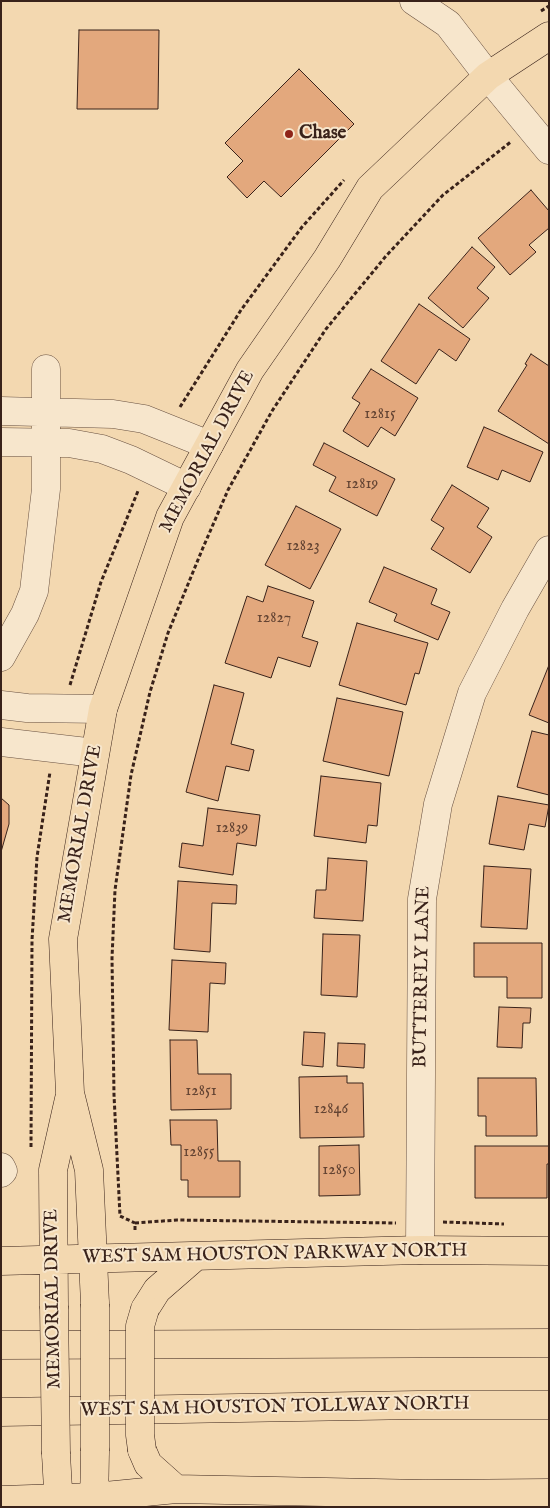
<!DOCTYPE html>
<style>
body{margin:0}
#map{position:relative;width:550px;height:1508px;overflow:hidden;background:#f3d8b0;font-family:"IM FELL English",serif}
canvas{display:block}
.frame{position:absolute;inset:0;border:2px solid #39221a;pointer-events:none}
</style>
<div id="map">
<canvas width="550" height="1508"></canvas>
<div class="frame"></div>
</div>
<script>
const c = document.querySelector('canvas').getContext('2d');
c.lineJoin = 'round';
function fill(path, color) {
  c.fillStyle = color;
  c.fill(path, 'evenodd');
}
function toPath(rows) {
  const path = new Path2D();
  for (const r of rows) {
    path.moveTo(r[0], r[1]);
    for (let i = 2; i < r.length; i += 2) path.lineTo(r[i], r[i + 1]);
  }
  return path;
}
function stroke(path, color, width, dash) {
  c.strokeStyle = color;
  c.lineWidth = width;
  c.lineCap = dash ? 'butt' : 'round';
  c.setLineDash(dash || []);
  c.stroke(path);
}
function drawText(font, color, halo, rows, align = 'center') {
  c.font = font + ' "IM FELL English",serif';
  c.lineWidth = 4;
  c.setLineDash([]);
  c.textBaseline = 'middle';
  c.strokeStyle = halo;
  c.fillStyle = color;
  for (const [text, x, y, turn = 0] of rows) {
    c.save();
    c.translate(x, y);
    c.rotate((+turn || 0) * Math.PI / 180);
    c.textAlign = isNaN(turn) ? turn : align;
    if (halo) c.strokeText(text, 0, 0);
    c.fillText(text, 0, 0);
    c.restore();
  }
}
const building = toPath([
 [79,30,159,30,158,109,77,109,79,30],
 [299,69,354,124,281,197,264,181,247,198,227,177,243,161,225,143,299,69],
 [531,190,549,211,549,228,529,245,536,252,510,275,478,238,531,190],
 [472,247,495,267,477,288,489,298,463,328,428,298,472,247],
 [419,304,470,339,456,361,439,349,416,384,381,361,419,304],
 [531,354,549,366,549,444,498,411,527,365,525,364,531,354],
 [371,369,418,398,395,436,381,427,368,447,343,431,360,403,352,398,371,369],
 [484,427,543,452,530,482,502,470,498,480,467,467,484,427],
 [324,443,395,479,377,516,329,491,336,477,313,465,324,443],
 [452,485,489,508,477,527,492,537,470,573,431,549,444,528,431,520,452,485],
 [296,506,341,529,310,589,265,565,296,506],
 [384,567,437,589,431,604,450,612,438,640,394,621,397,614,369,602,384,567],
 [268,586,314,601,302,637,318,642,310,667,278,657,271,678,225,663,247,596,263,602,268,586],
 [357,623,428,643,419,674,415,673,406,705,339,685,357,623],
 [549,665,549,723,529,715,549,665],
 [214,685,244,693,231,744,254,750,249,771,226,766,218,801,186,792,214,685],
 [337,698,403,712,389,776,323,761,337,698],
 [532,731,549,735,549,795,517,787,532,731],
 [321,776,381,783,377,826,368,825,366,843,314,836,321,776],
 [498,796,549,805,545,827,529,824,524,850,489,844,498,796],
 [1,798,9,805,9,824,1,852,1,798],
 [208,808,260,815,256,846,237,843,233,875,179,867,182,843,203,846,208,808],
 [328,858,367,861,363,921,314,918,316,890,326,890,328,858],
 [484,866,531,869,527,929,481,927,484,866],
 [178,881,237,885,236,904,212,903,210,952,174,949,178,881],
 [323,934,360,935,357,997,321,995,323,934],
 [474,943,542,943,542,998,507,998,507,977,474,977,474,943],
 [172,960,226,963,225,984,210,983,208,1032,169,1030,172,960],
 [499,1007,531,1008,530,1023,523,1023,522,1048,497,1047,499,1007],
 [304,1032,325,1033,323,1067,302,1065,304,1032],
 [170,1040,197,1040,198,1074,231,1074,231,1109,171,1110,170,1040],
 [338,1043,365,1044,364,1068,337,1066,338,1043],
 [347,1076,347,1083,363,1083,364,1137,300,1138,299,1077,347,1076],
 [478,1078,536,1078,537,1136,486,1136,486,1116,478,1116,478,1078],
 [170,1120,217,1120,218,1161,240,1161,240,1197,188,1197,188,1180,181,1180,181,1145,171,1145,170,1120],
 [359,1145,360,1195,319,1196,319,1146,359,1145],
 [475,1146,549,1146,549,1164,547,1164,547,1198,475,1198,475,1146]
]);
const path = toPath([
 [541,11,549,6],
 [180,407,241,310,302,227,344,180],
 [70,685,101,582,138,491],
 [31,1147,32,940,37,857,50,772],
 [443,1222,504,1224],
 [135,1223,177,1220,396,1223],
 [135,1230,135,1223,120,1216,114,1095,112,958,115,890,131,775,150,692,168,633,202,550,228,490,272,411,326,329,386,256,443,195,512,141]
]);
const minor = toPath([
 [414,1,448,24,488,76,549,150],
 [1,411,113,414,144,419,209,445],
 [1,442,69,443,102,449,131,460,187,487],
 [1,657,25,614,34,591,46,489,46,369],
 [1,705,27,708,103,709],
 [1,742,95,753],
 [1,1167,3,1171,1,1173],
 [420,1250,422,899,438,804,472,693,515,609,549,550]
]);
const major = toPath([
 [1,1261,420,1250,549,1251],
 [95,1304,89,1170,70,1093,63,939,103,709,170,517,250,370,327,259,370,188,488,76,549,36],
 [54,1306,53,1170,69,1099],
 [145,1309,157,1290,196,1256],
 [142,1450,148,1464,176,1489],
 [56,1454,59,1507],
 [1,1500,95,1497,176,1489,425,1494,549,1493],
 [94,1507,95,1451]
]);
const highway = toPath([
 [1,1345,549,1343],
 [1,1412,418,1405,549,1405]
]);
const majorBridge = toPath([
 [95,1304,95,1451],
 [54,1306,56,1454],
 [142,1450,140,1435,140,1326,145,1309]
]);
const markers = [
 [289,134,5,"#8f2418"]
];
const numberNames = [
 ["12815",380,415],
 ["12819",362,485],
 ["12823",303,547],
 ["12827",274,619],
 ["12839",232,829],
 ["12851",201,1092],
 ["12846",331,1110],
 ["12855",199,1153],
 ["12850",339,1171]
];
const poiNames = [
 ["Chase",299,134]
];
const streetNames = [
 ["MEMORIAL DRIVE",208,452,-62],
 ["MEMORIAL DRIVE",81,834,-80],
 ["BUTTERFLY LANE",423,977,-89],
 ["WEST SAM HOUSTON PARKWAY NORTH",275,1255,-1],
 ["MEMORIAL DRIVE",54,1299,-91],
 ["WEST SAM HOUSTON TOLLWAY NORTH",275,1408,-1]
];
fill(building, '#e3a87d');
stroke(building, '#39221a', 1);
stroke(minor, '#685040', 29);
stroke(major, '#39221a', 29);
stroke(highway, '#39221a', 29);
stroke(path, '#39221a', 3, [4, 2.5]);
stroke(minor, '#f7e6cc', 28);
stroke(major, '#f3d8b0', 28);
stroke(highway, '#f3d8b0', 28);
stroke(majorBridge, '#39221a', 29, []);
stroke(majorBridge, '#f3d8b0', 28);
for (const [x, y, r, color] of markers) {
  const dot = new Path2D();
  dot.arc(x, y, r, 0, 2 * Math.PI);
  c.fillStyle = color;
  c.fill(dot);
  stroke(dot, '#f7e6cc', 2);
}
drawText('16px', '#644433', null, numberNames);
drawText('bold 19px', '#39221a', '#f7e6cc', poiNames, 'left');
drawText('19px', '#39221a', '#f7e6cc', streetNames);
</script>
